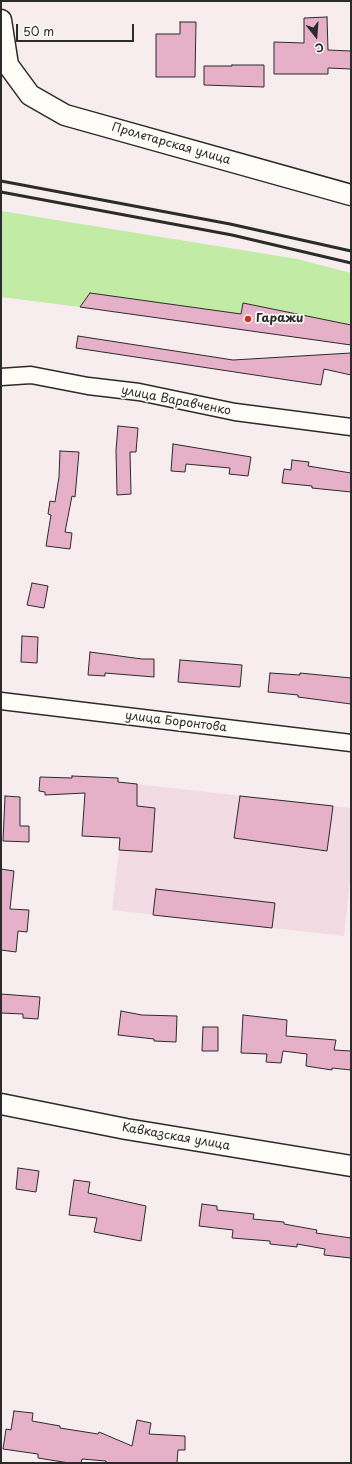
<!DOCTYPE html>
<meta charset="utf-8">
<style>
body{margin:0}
#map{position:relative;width:352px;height:1464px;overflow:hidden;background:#f8edee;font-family:"Playpen Sans",sans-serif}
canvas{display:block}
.frame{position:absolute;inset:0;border:2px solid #2b2b2b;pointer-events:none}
.north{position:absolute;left:296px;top:16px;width:40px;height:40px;-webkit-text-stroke:3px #fdfcf7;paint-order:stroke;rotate:163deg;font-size:11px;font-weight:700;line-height:16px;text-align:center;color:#2b2b2b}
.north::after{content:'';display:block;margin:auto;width:14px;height:18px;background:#2b2b2b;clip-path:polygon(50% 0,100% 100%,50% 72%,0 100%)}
.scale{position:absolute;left:16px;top:24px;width:118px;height:18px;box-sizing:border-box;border:2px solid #2b2b2b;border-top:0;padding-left:5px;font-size:12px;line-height:14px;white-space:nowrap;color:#2b2b2b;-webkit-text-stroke:3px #fdfcf7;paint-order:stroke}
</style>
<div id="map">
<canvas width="352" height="1464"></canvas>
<div class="frame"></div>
<div class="north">С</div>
<div class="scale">50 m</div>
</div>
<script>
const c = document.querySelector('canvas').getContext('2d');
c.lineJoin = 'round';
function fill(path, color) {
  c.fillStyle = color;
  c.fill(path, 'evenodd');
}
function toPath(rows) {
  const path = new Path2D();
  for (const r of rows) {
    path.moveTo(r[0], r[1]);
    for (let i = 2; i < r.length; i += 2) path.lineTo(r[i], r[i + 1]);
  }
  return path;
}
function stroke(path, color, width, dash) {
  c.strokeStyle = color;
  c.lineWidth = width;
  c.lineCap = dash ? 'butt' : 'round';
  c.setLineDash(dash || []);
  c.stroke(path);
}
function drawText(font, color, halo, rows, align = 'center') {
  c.font = font + ' "Playpen Sans",sans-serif';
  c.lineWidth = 3.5;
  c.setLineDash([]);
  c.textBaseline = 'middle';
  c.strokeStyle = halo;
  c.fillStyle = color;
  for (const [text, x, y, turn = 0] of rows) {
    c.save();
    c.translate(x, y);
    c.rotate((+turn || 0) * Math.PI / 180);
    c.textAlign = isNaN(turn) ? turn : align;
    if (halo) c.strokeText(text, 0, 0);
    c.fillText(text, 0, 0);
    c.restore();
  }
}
const built = toPath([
 [127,783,351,808,351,872,344,936,112,910]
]);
const green = toPath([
 [1,211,297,259,351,273,351,325,243,303,241,314,90,293,80,307,1,297]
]);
const building = toPath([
 [327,17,328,50,351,51,351,69,328,68,328,74,274,74,274,42,304,43,304,18,327,17],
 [180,22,196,22,195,77,156,77,156,34,180,34,180,22],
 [232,65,264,65,264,87,204,85,204,66,232,66,232,65],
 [90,293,241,314,243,303,351,325,351,345,80,307,90,293],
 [78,336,233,360,351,353,351,375,324,369,321,385,76,348,78,336],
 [118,426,138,428,136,452,130,452,131,494,117,495,116,450,118,426],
 [173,444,251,457,248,476,229,474,230,468,186,464,185,472,171,471,173,444],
 [60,451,79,452,75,497,72,496,65,532,72,533,70,549,46,546,51,515,48,514,50,501,55,502,59,477,60,451],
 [292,460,309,462,308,466,351,473,351,492,312,488,312,486,282,483,284,469,291,470,292,460],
 [32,583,48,586,44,608,27,605,32,583],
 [22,636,38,637,37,663,21,662,22,636],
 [90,652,142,659,154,659,154,677,105,673,105,676,88,675,90,652],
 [180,660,242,665,240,687,178,682,180,660],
 [270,673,300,675,300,673,351,678,351,704,298,697,298,695,268,692,270,673],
 [72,776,118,778,118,782,137,784,137,806,155,808,152,852,119,850,120,838,82,836,85,793,45,795,45,792,39,791,40,777,72,778,72,776],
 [5,796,20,797,20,826,29,826,29,842,3,841,5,796],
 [240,796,333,806,327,851,234,838,240,796],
 [1,869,14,871,10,909,29,910,27,932,18,931,16,952,1,950,1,869],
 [156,889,275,903,272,928,153,915,156,889],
 [1,994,40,997,38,1019,23,1018,23,1014,1,1013,1,994],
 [121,1011,142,1015,177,1016,176,1042,154,1041,154,1039,118,1035,121,1011],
 [243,1015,287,1020,286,1036,336,1040,334,1050,351,1051,351,1070,332,1068,332,1070,306,1066,307,1054,283,1051,281,1063,266,1062,267,1054,241,1053,243,1015],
 [203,1027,218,1027,218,1051,202,1051,203,1027],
 [18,1168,39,1171,36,1192,16,1189,18,1168],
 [74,1180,90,1182,88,1193,146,1206,141,1241,94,1232,97,1218,69,1215,74,1180],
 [202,1204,217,1206,217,1210,254,1214,253,1219,284,1222,284,1224,317,1230,316,1233,351,1238,351,1258,324,1255,325,1249,297,1244,297,1247,270,1244,270,1241,232,1238,233,1230,199,1226,202,1204],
 [14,1411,33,1413,32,1421,60,1426,60,1428,98,1434,99,1432,132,1446,137,1420,151,1423,149,1434,185,1436,185,1450,178,1450,177,1463,106,1463,106,1461,82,1459,81,1463,69,1463,38,1458,38,1454,3,1449,6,1429,11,1430,14,1411]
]);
const minor = toPath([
 [1,377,31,375,88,386,139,392,235,412,351,427],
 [1,701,351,743]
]);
const tertiary = toPath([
 [1,20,8,65,30,95,65,115,351,195],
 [1,1104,126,1129,351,1166]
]);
const rail = toPath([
 [1,181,230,224,351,251],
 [1,192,232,235,351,263]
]);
const markers = [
 [248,319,4,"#c8321e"]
];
const streetNames = [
 ["Пролетарская улица",171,144,16],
 ["улица Варавченко",176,401,11],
 ["улица Боронтова",176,722,7],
 ["Кавказская улица",176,1137,10]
];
const poiNames = [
 ["Гаражи",256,319]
];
fill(built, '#f3dbe3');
fill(green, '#c2eba6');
fill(building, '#e6b0c9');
stroke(building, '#2b2b2b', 1);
stroke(minor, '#2b2b2b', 19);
stroke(tertiary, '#2b2b2b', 23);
stroke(minor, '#fdfcf7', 16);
stroke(tertiary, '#fdfcf7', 20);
stroke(rail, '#2b2b2b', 3);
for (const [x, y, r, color] of markers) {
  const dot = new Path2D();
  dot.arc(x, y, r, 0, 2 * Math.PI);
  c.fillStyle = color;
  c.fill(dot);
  stroke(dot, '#fdfcf7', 1.5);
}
drawText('12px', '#2b2b2b', '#fdfcf7', streetNames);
drawText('bold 12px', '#2b2b2b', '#fdfcf7', poiNames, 'left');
</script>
